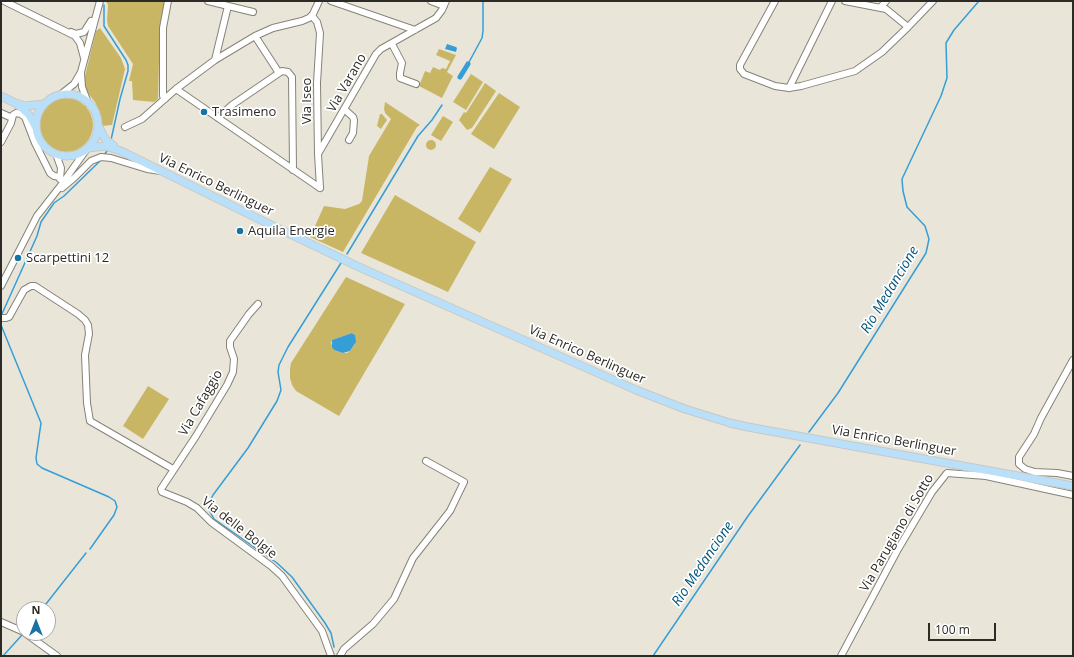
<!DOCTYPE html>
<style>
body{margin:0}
#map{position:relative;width:1074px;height:657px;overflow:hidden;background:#e9e6d9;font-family:"Open Sans",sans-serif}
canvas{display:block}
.frame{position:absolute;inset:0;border:2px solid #2c2b26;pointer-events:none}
.north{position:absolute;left:16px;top:601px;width:40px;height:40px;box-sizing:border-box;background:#fff;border:1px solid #abaaa8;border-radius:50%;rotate:0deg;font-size:11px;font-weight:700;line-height:16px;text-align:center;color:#2c2b26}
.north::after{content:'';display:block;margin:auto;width:14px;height:18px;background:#1774a2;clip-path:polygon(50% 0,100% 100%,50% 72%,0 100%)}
.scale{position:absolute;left:928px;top:623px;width:68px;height:18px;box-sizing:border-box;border:2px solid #2c2b26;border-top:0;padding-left:5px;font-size:12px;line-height:14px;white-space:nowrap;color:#2c2b26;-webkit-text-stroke:3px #fff;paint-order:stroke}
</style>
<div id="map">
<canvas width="1074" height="657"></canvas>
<div class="frame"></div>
<div class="north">N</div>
<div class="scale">100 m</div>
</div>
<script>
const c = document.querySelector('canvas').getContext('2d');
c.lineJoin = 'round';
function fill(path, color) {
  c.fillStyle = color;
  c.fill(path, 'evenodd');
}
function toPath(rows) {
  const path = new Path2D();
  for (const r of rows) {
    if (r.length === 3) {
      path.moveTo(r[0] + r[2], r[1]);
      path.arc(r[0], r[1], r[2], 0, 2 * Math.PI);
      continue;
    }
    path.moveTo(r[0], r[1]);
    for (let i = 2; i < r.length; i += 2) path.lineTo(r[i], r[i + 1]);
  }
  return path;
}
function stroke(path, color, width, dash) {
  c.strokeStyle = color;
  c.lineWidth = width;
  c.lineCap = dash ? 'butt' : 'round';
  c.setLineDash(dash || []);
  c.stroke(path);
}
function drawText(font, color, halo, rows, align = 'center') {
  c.font = font + ' "Open Sans",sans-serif';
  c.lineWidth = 3.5;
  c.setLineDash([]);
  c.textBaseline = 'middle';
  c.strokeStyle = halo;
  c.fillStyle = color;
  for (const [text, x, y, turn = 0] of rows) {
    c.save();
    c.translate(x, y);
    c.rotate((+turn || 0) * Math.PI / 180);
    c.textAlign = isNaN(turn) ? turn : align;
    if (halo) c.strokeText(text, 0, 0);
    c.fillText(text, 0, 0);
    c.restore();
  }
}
const green = toPath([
 [106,1,165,1,160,24,158,99,154,102,133,100,132,81,129,81,133,64,108,26,107,20,108,5],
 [100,28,121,58,125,69,112,125,102,126,100,113,95,102,85,89,84,80,96,31],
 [439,49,456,55,447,72,453,76,442,98,419,86,425,71,430,73,433,67,440,70,442,68,446,69,450,61,436,55],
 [471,74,483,82,466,110,453,102],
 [485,83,496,91,472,128,467,130,459,120,464,112,466,113],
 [499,93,520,107,494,149,471,134],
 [66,125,27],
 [385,102,420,125,417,127,343,252,310,237,324,206,345,209,359,204,362,201,369,156,391,119,385,113,384,109],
 [380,114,382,114,387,120,381,129,377,126],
 [443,116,453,122,441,141,431,135],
 [431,145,5],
 [490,167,512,179,480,233,458,219],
 [395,195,476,242,448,292,361,253],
 [346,277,405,304,339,416,296,391,292,385,290,378,290,368,291,363],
 [352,333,354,334,355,344,350,351,347,353,343,353,334,350,331,343,332,340],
 [148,386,169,399,143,439,123,426]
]);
const water = toPath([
 [447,44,456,47,457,48,456,52,445,49],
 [352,333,355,335,356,342,350,351,343,353,334,350,332,347,332,340]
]);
const stream = toPath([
 [104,5,104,26,126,60,128,65,128,71,120,99,111,140],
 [468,64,482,38,483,31,483,1],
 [104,155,107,151],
 [347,254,418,136,432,120,442,105],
 [1,316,37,236,41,222,54,203,64,196,100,161],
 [1,325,41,423,36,458,37,464,42,468,109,497,115,501,117,507,114,515,90,549],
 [809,432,838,393,926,253,929,239,925,226,907,207,903,191,902,179,941,96,947,78,946,43,954,30,979,1],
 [42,609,86,553],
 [334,647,331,633,325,623,292,577,277,563,214,519,209,510,208,505,213,495,248,448,277,401,281,390,278,372,279,365,288,347,341,263],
 [3,656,22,635],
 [653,656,748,516,800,445]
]);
const canal = toPath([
 [460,77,468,64]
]);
const minor = toPath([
 [4,1,67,32,75,36,80,43,84,58],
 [208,1,253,12],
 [331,1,415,30],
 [431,1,444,6],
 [775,1,740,65,740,69,744,74,775,86,789,88,801,86,855,71,882,52,908,27,933,1],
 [845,1,886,9,908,27],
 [881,7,886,1],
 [312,16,317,22,320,33,317,83,318,154,320,188],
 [71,32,76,34,84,32,91,21],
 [255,36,279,73],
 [392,44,402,63,400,73,400,78,416,84],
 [215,60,228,6],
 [81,73,82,87,88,103],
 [789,88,832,1],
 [176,89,320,188],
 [60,95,74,84,81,72,100,1],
 [165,99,163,96,163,28,168,1],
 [344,109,353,117,354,120,353,133,349,140],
 [1,113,12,118],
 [218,118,232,105,282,71,288,72,292,77,293,170],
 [125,127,142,119,176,89,215,60,255,36,273,28,302,21,309,18,313,14,319,1],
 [1,142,11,123,13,115,16,113,21,114,25,117,35,143,50,173,54,176,60,177],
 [56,154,61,168,60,179],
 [318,154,376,54,381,49,436,18,442,10,446,1],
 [62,188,74,178,91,161,101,157,111,158,147,169,161,171],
 [1,286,37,216,62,184,86,150],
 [258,304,249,314,230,341,230,347,234,359,233,372,227,385,196,436,161,489,162,492,187,502,197,508,211,522,271,566,282,576,322,631,331,656],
 [1,318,6,318,9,317,24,290,31,286,35,286,78,314,85,320,88,325,89,334,85,355,87,403,90,421,173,469],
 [1073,360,1041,418,1034,434,1019,457,1019,464,1025,469,1035,472,1057,473,1073,476],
 [1,622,24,632],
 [25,633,57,656],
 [340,656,344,649,373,624,394,599,413,558,450,511,464,482,426,461],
 [841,656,897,551,932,492,947,473,986,476,1073,495]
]);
const major = toPath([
 [67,125,31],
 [1,96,15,103,26,106,44,104],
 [17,104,29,115,35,126],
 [98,125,105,139,114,146],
 [88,148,105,146,121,151,267,223,359,267,636,390,685,409,730,423,748,427,1073,486]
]);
const markers = [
 [204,112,4,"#1774a2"],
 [240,231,4,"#1774a2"],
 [18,258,4,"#1774a2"]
];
const streetNames = [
 ["Via Varano",347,83,-60],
 ["Via Iseo",307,101,-90],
 ["Via Enrico Berlinguer",216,185,26],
 ["Via Enrico Berlinguer",587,355,24],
 ["Via Cafaggio",201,403,-60],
 ["Via Enrico Berlinguer",894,441,10],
 ["Via delle Bolgie",239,528,38],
 ["Via Parugiano di Sotto",897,533,-60]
];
const poiNames = [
 ["Trasimeno",212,112],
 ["Aquila Energie",248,231],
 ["Scarpettini 12",26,258]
];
const waterNames = [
 ["Rio Medancione",890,290,-59],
 ["Rio Medancione",703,564,-56]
];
fill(green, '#c9b665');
fill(water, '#369ed6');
stroke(stream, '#369ed6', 1.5);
stroke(canal, '#369ed6', 5);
stroke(minor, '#858378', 8);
stroke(major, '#c8c8c7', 9);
stroke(minor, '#fff', 6);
stroke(major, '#b9e0f8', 7);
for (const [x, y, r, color] of markers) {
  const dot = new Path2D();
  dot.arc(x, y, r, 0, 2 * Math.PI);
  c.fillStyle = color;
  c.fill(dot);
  stroke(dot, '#fff', 1.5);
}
drawText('13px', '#2c2b26', '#fff', streetNames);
drawText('13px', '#2c2b26', '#fff', poiNames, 'left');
drawText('italic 14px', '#05577d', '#fff', waterNames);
</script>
